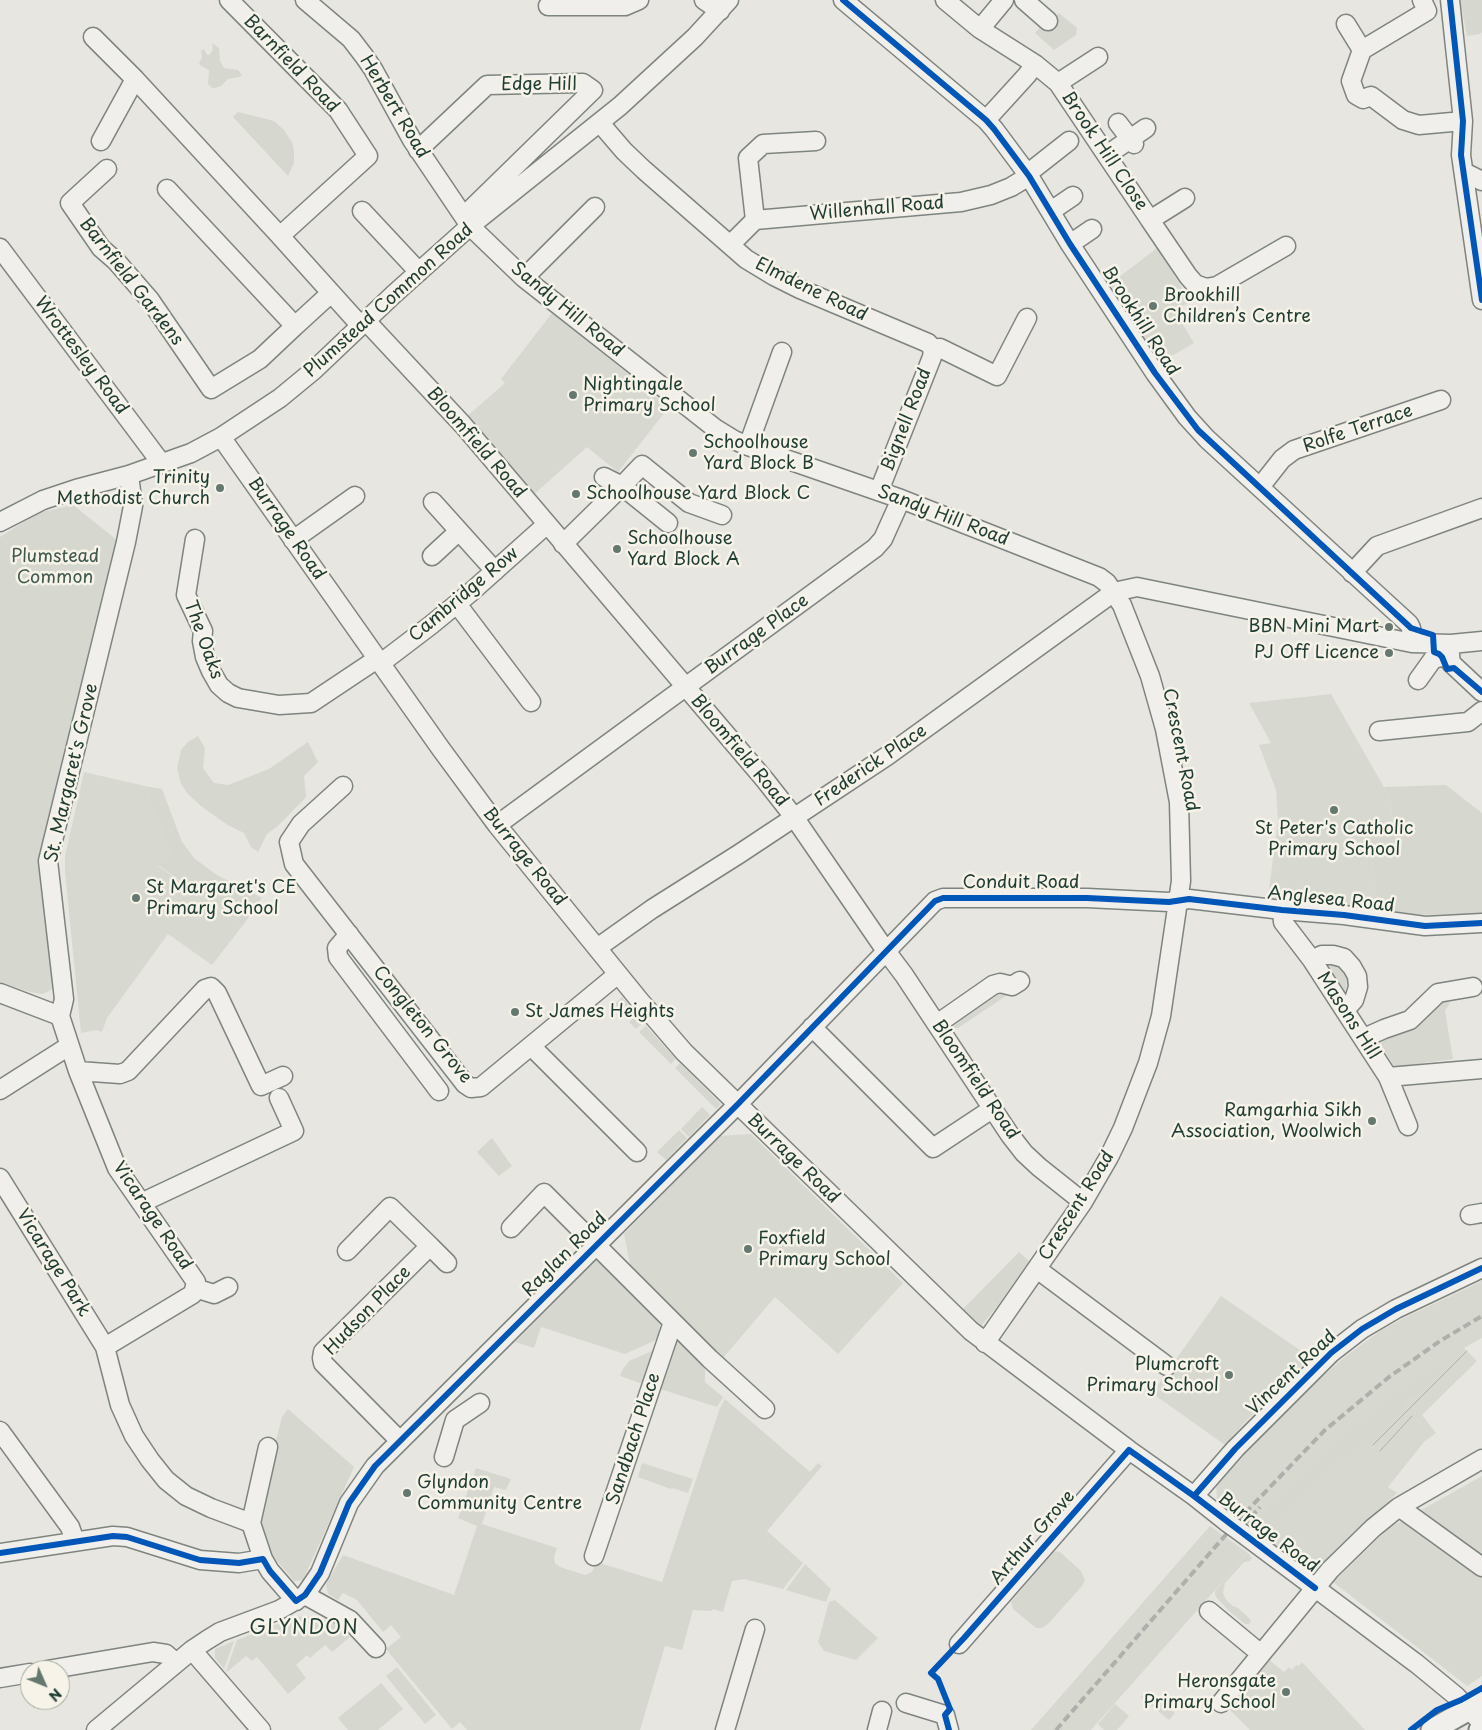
<!DOCTYPE html>
<meta charset="utf-8">
<style>
body{margin:0}
#map{position:relative;width:1482px;height:1730px;overflow:hidden;background:#e7e6e0;font-family:"Playpen Sans",sans-serif}
canvas{display:block}
.north{position:absolute;left:20px;top:1660px;width:50px;height:50px;box-sizing:border-box;background:#f7f3e8;border:1px solid #a1aaa0;border-radius:50%;rotate:134deg;font-size:14px;font-weight:700;line-height:20px;text-align:center;color:#1f3d34}
.north::after{content:'';display:block;margin:auto;width:18px;height:22px;background:#657870;clip-path:polygon(50% 0,100% 100%,50% 72%,0 100%)}
</style>
<div id="map">
<canvas width="1482" height="1730"></canvas>
<div class="north">N</div>
</div>
<script>
const c = document.querySelector('canvas').getContext('2d');
c.lineJoin = 'round';
function fill(path, color) {
  c.fillStyle = color;
  c.fill(path, 'evenodd');
}
function toPath(rows) {
  const path = new Path2D();
  for (const r of rows) {
    path.moveTo(r[0], r[1]);
    for (let i = 2; i < r.length; i += 2) path.lineTo(r[i], r[i + 1]);
  }
  return path;
}
function stroke(path, color, width, dash) {
  c.strokeStyle = color;
  c.lineWidth = width;
  c.lineCap = dash ? 'butt' : 'round';
  c.setLineDash(dash || []);
  c.stroke(path);
}
function drawText(font, color, halo, rows, align = 'center') {
  c.font = font + ' "Playpen Sans",sans-serif';
  c.lineWidth = 5;
  c.setLineDash([]);
  c.textBaseline = 'middle';
  c.strokeStyle = halo;
  c.fillStyle = color;
  for (const [text, x, y, turn = 0] of rows) {
    c.save();
    c.translate(x, y);
    c.rotate((+turn || 0) * Math.PI / 180);
    c.textAlign = isNaN(turn) ? turn : align;
    if (halo) c.strokeText(text, 0, 0);
    c.fillText(text, 0, 0);
    c.restore();
  }
}
const built = toPath([
 [1157,248,1191,302,1174,310,1194,343,1168,358,1146,343,1110,284],
 [552,313,669,407,618,472,587,447,531,497,465,418,505,383,501,379],
 [1331,694,1390,798,1393,824,1369,836,1378,908,1268,897,1278,821,1276,790,1259,745,1271,743,1249,703],
 [84,772,145,786,174,858,158,866,243,925,212,965,168,934,107,1018,102,1032,97,1030,81,1033,65,872,65,856],
 [751,1134,903,1283,838,1354,775,1297,723,1358,630,1264,624,1234,719,1136],
 [1482,1281,1482,1338,1464,1348,1477,1361,1422,1415,1436,1433,1424,1442,1388,1487,1397,1493,1313,1573,1217,1500,1216,1484,1308,1389,1346,1356,1380,1331,1404,1318],
 [1221,1296,1310,1357,1247,1420,1225,1445,1152,1393],
 [1482,1476,1482,1676,1467,1686,1333,1582,1389,1528],
 [1210,1526,1248,1553,1091,1730,1031,1730],
 [1269,1660,1284,1672,1289,1667,1292,1670,1296,1665,1299,1666,1302,1662,1365,1730,1250,1730,1229,1709]
]);
const green = toPath([
 [1460,0,1482,0,1482,32,1480,34,1467,36],
 [1059,13,1077,28,1076,35,1054,50,1035,33,1041,26,1049,24],
 [212,43,219,48,220,61,224,68,238,70,242,75,239,77,228,79,221,86,215,88,212,88,208,84,209,70,201,66,199,64,202,57,201,51,204,49,207,55,209,55,213,50],
 [238,112,274,121,284,130,292,142,294,151,294,163,288,176,233,117],
 [73,505,117,540,116,554,40,860,55,983,51,990,43,994,30,992,0,982,0,537,38,513],
 [198,736,205,748,203,768,214,783,228,785,269,769,308,742,318,762,304,776,306,797,278,826,267,834,258,852,251,847,244,833,226,824,201,806,188,794,181,784,177,768,181,750,188,742],
 [1446,785,1482,813,1482,914,1411,915,1378,908,1369,836,1393,824,1390,798,1384,787],
 [145,786,162,789,182,842,195,859,217,875,262,898,243,925,158,865,173,857],
 [1323,963,1333,964,1344,971,1347,979,1345,995],
 [995,991,1009,994,958,1028,951,1028,954,1023],
 [622,997,643,1022,636,1029,629,1022,633,1018,629,1014,625,1018,613,1006],
 [1442,1000,1446,1000,1450,1003,1445,1011,1453,1059,1395,1067,1381,1046,1382,1040],
 [646,1026,676,1059,671,1064,639,1032],
 [680,1063,721,1104,716,1109,675,1068],
 [702,1107,710,1115,689,1137,681,1129],
 [679,1130,687,1138,666,1160,657,1152],
 [492,1138,512,1166,499,1176,477,1152],
 [1019,1252,1029,1261,996,1308,981,1326,963,1309],
 [595,1261,602,1263,657,1318,660,1324,658,1337,654,1341,625,1354,541,1327,534,1348,515,1342],
 [677,1339,680,1339,691,1348,689,1352,705,1368,705,1382,723,1397,717,1407,657,1388,674,1340],
 [1464,1348,1413,1398,1409,1395,1400,1405,1403,1408,1370,1443,1366,1439,1316,1483,1266,1537,1252,1526,1274,1501,1344,1432,1349,1431,1398,1391],
 [654,1350,643,1384,620,1376,623,1369,629,1361],
 [725,1399,810,1472,818,1463,822,1466,767,1531,803,1563,783,1589,744,1579,732,1581,723,1612,713,1609,712,1611,693,1610,682,1650,665,1646,640,1730,467,1730,460,1722,452,1729,386,1649,401,1637,391,1625,383,1632,357,1600,343,1593,338,1600,328,1594,326,1584,343,1555,454,1595,477,1526,458,1518,476,1468,511,1479,506,1490,494,1487,482,1524,557,1548,554,1557,555,1563,560,1567,585,1575,592,1572,596,1562,662,1582,720,1408],
 [288,1409,354,1467,303,1580,294,1581,267,1549,258,1510,282,1417],
 [642,1463,693,1479,688,1493,672,1488,671,1489,638,1477],
 [1054,1551,1060,1552,1081,1571,1085,1580,1082,1586,1049,1623,1042,1628,1036,1628,1013,1609,1011,1602],
 [1248,1553,1252,1558,1250,1561,1244,1562,1225,1583,1223,1593,1226,1600,1233,1606,1238,1608,1249,1618,1251,1621,1249,1624,1245,1624,1228,1610,1216,1597,1215,1594,1215,1591],
 [805,1564,831,1589,826,1602,786,1590],
 [835,1600,878,1638,856,1660,824,1651,818,1642,829,1602],
 [313,1616,332,1622,340,1627,350,1637,332,1652,325,1645,310,1658,307,1655,296,1665,306,1678,288,1694,257,1657,252,1661,246,1656,227,1672,226,1671,237,1640,295,1617],
 [234,1641,224,1669,215,1658,215,1649],
 [397,1667,436,1715,425,1724,386,1676],
 [381,1683,403,1709,378,1730,348,1730,338,1718],
 [1147,1690,1175,1713,1169,1720,1141,1697],
 [1115,1704,1129,1716,1117,1730,1104,1730,1098,1724]
]);
const minor = toPath([
 [229,0,338,110,368,156,280,236,361,326],
 [305,0,351,39,364,56,373,69,412,140,470,226,524,278,716,429,734,440,748,446,901,499,1099,577,1107,583,1122,605,1150,676,1165,729,1179,802,1181,881,1161,1016,1148,1063,1123,1128,1109,1157,1083,1202,985,1343],
 [704,0,720,11],
 [843,0,986,120,994,129,1029,176,1070,244,1155,373,1187,417,1207,439,1409,624,1411,628,1412,643],
 [945,0,980,29,1035,64],
 [1024,0,1048,21],
 [1422,0,1427,11,1362,50,1351,81,1356,95,1363,99,1371,96,1403,120,1419,125,1463,121],
 [1450,0,1463,121,1461,155,1482,300],
 [548,6,625,6,639,0],
 [1346,24,1362,50],
 [980,29,1004,0],
 [93,37,135,79,280,236],
 [1058,83,1098,57],
 [986,120,1027,75,1035,64,1058,83,1150,220,1185,198],
 [600,123,624,151,644,170,730,245,746,259,774,276,800,289,928,343,933,349,940,348,997,376,1027,318],
 [1118,123,1134,144],
 [101,141,135,79],
 [418,150,487,85,583,83,593,90,464,216],
 [1107,155,1146,128],
 [107,169,70,203,101,248,116,261,150,300,211,389,260,359,295,326],
 [1464,172,1482,181],
 [1027,174,1069,141],
 [167,189,295,326,331,293],
 [362,211,419,272],
 [1051,211,1073,196],
 [755,220,748,158,763,144,816,141],
 [1150,220,1188,276,1195,284,1206,288,1217,286,1286,246],
 [1070,244,1092,229],
 [730,245,755,220,961,202,991,195,1011,187,1029,176],
 [0,248,162,464],
 [524,278,595,207],
 [366,321,463,425,765,780,794,817,886,951,904,975,1010,1135,1024,1153,1039,1167,1083,1202],
 [221,437,441,749,497,825,640,1001,684,1052,971,1331,1129,1450,1194,1496,1228,1523],
 [748,446,782,352],
 [1260,487,1282,459,1294,450,1441,400],
 [879,491,932,357,933,349],
 [433,502,495,571],
 [0,522,43,500,76,489,129,475,191,453,221,437,280,398,314,370,393,295,470,226,620,106,695,37,729,0],
 [668,523,622,486,642,465,689,503,722,515],
 [195,539,186,595,203,631,202,641,205,657,211,671,219,685,228,693,238,698,279,705,311,703,377,659],
 [293,540,355,496],
 [563,544,622,486,604,477],
 [432,556,459,531],
 [1352,573,1377,546,1482,508],
 [457,604,531,702],
 [1451,644,1450,655,1451,663,1482,692],
 [381,663,431,625,470,593,546,525],
 [1418,680,1433,659,1450,655],
 [1379,731,1468,722,1482,711],
 [343,786,301,824,289,842,294,864,465,1084,471,1088,481,1087,618,974],
 [497,825,875,548,883,539,901,499],
 [1282,910,1283,922,1312,960,1388,1077,1408,1126],
 [349,934,337,948,338,957,439,1091],
 [597,948,652,909,739,854,887,756,1114,592,1137,587,1412,643,1451,644,1482,641],
 [1312,960,1322,955,1333,955,1344,958,1352,967,1357,976,1358,987,1354,1000,1345,1010],
 [0,993,60,1016],
 [937,1024,993,985,1000,983,1012,986,1020,981],
 [812,1027,933,1148,992,1109],
 [1364,1038,1384,1029,1410,1020,1438,993,1473,987],
 [531,1046,637,1152],
 [78,1071,120,1074,128,1071,205,989,211,987,217,993,261,1086,283,1076],
 [1388,1077,1482,1069],
 [0,1090,69,1046],
 [0,1178,105,1347,120,1405,134,1436,150,1460,166,1480,186,1496,211,1508,251,1523],
 [141,1203,294,1131,279,1098],
 [1470,1215,1482,1213],
 [511,1228,544,1193,710,1359,765,1409],
 [430,1246,447,1263],
 [347,1251,390,1207,430,1246,323,1352,322,1358,323,1363,400,1441],
 [1037,1269,1167,1366],
 [195,1288,214,1294,228,1287],
 [105,1347,193,1294,196,1282,117,1168,78,1071,60,1016,64,999,48,861,126,542,133,506,129,475],
 [455,1420,480,1403],
 [0,1431,70,1527,75,1541],
 [268,1447,251,1523,263,1559,270,1571,296,1601],
 [444,1457,455,1420],
 [1194,1496,1235,1449,1331,1353,1362,1329,1396,1309,1482,1268],
 [1399,1507,1482,1567],
 [1246,1536,1417,1664,1456,1696,1482,1723],
 [0,1553,113,1536,127,1537,200,1560,239,1563,263,1559],
 [594,1556,673,1322],
 [305,1595,350,1620,376,1648],
 [1209,1611,1261,1654],
 [959,1644,1129,1450],
 [192,1650,261,1730],
 [47,1670,153,1652,166,1654,176,1663],
 [0,1678,30,1673],
 [906,1703,945,1715,949,1730],
 [1221,1703,1330,1570,1373,1528,1399,1507,1482,1459],
 [96,1730,192,1650,207,1640,220,1632,279,1610,305,1595,320,1573,349,1503,375,1466,737,1105,935,901,943,898,1087,898,1169,902,1189,899,1282,910,1344,915,1425,926,1482,923],
 [725,1730,755,1629],
 [877,1730,882,1711]
]);
const major = toPath([
 [1432,1730,1482,1702],
 [1480,1730,1482,1729]
]);
const tram = toPath([
 [1373,1445,1467,1351],
 [1380,1451,1412,1416]
]);
const rail = toPath([
 [1235,1535,1260,1507],
 [1056,1730,1243,1515,1325,1430,1389,1377,1440,1341,1482,1316]
]);
const minorBridge = toPath([
 [1228,1523,1246,1536]
]);
const cycleway = toPath([
 [843,0,986,120,994,129,1029,176,1070,244,1155,373,1198,430,1411,628,1433,635,1434,652,1439,654,1442,657,1447,669,1454,668,1482,692],
 [1450,0,1463,121,1461,155,1482,300],
 [1194,1496,1235,1449,1331,1353,1362,1329,1396,1309,1482,1268],
 [0,1553,113,1536,127,1537,200,1560,239,1563,263,1559,270,1571,296,1601,305,1595,320,1573,349,1503,375,1466,737,1105,935,901,943,898,1087,898,1169,902,1189,899,1282,910,1344,915,1425,926,1482,923],
 [949,1730,945,1715,950,1709,938,1679,931,1673,964,1638,1129,1450,1194,1496,1315,1588],
 [1411,1730,1437,1710,1461,1700,1482,1688]
]);
const markers = [
 [1153,306,5,"#657870"],
 [573,395,5,"#657870"],
 [693,453,5,"#657870"],
 [220,488,5,"#657870"],
 [576,494,5,"#657870"],
 [617,549,5,"#657870"],
 [1389,627,5,"#657870"],
 [1389,653,5,"#657870"],
 [1334,810,5,"#657870"],
 [136,898,5,"#657870"],
 [515,1012,5,"#657870"],
 [1372,1121,5,"#657870"],
 [748,1249,5,"#657870"],
 [1229,1375,5,"#657870"],
 [407,1493,5,"#657870"],
 [1286,1692,5,"#657870"]
];
const streetNames = [
 ["Barnfield Road",291,64,46],
 ["Edge Hill",539,85],
 ["Herbert Road",394,107,59],
 ["Brook Hill Close",1104,151,56],
 ["Willenhall Road",877,209,-5],
 ["Barnfield Gardens",131,282,52],
 ["Elmdene Road",811,290,26],
 ["Plumstead Common Road",389,301,-42],
 ["Sandy Hill Road",567,310,39],
 ["Brookhill Road",1140,321,57],
 ["Wrottesley Road",81,356,53],
 ["Bignell Road",907,420,-69],
 ["Rolfe Terrace",1358,429,-19],
 ["Bloomfield Road",476,443,49],
 ["Sandy Hill Road",943,516,21],
 ["Burrage Road",286,529,55],
 ["Cambridge Row",464,595,-40],
 ["Burrage Place",757,635,-36],
 ["The Oaks",203,640,70],
 ["Crescent Road",1180,750,79],
 ["Bloomfield Road",739,751,50],
 ["Frederick Place",871,766,-34],
 ["St. Margaret's Grove",72,773,-77],
 ["Burrage Road",524,857,51],
 ["Conduit Road",1021,883],
 ["Anglesea Road",1331,900,6],
 ["Masons Hill",1348,1016,57],
 ["Congleton Grove",422,1025,51],
 ["Bloomfield Road",975,1080,56],
 ["Burrage Road",793,1159,44],
 ["Crescent Road",1077,1206,-58],
 ["Vicarage Road",152,1216,56],
 ["Raglan Road",565,1255,-45],
 ["Vicarage Park",53,1263,58],
 ["Hudson Place",368,1311,-46],
 ["Vincent Road",1292,1373,-43],
 ["Sandbach Place",634,1439,-72],
 ["Burrage Road",1268,1533,37],
 ["Arthur Grove",1033,1538,-49]
];
const poiNames = [
 ["Brookhill",1163,296],
 ["Children’s Centre",1163,317],
 ["Nightingale",583,385],
 ["Primary School",583,406],
 ["Schoolhouse",703,443],
 ["Yard Block B",703,464],
 ["Trinity",210,478,"right"],
 ["Methodist Church",210,499,"right"],
 ["Schoolhouse Yard Block C",586,494],
 ["Schoolhouse",627,539],
 ["Yard Block A",627,560],
 ["BBN Mini Mart",1379,627,"right"],
 ["PJ Off Licence",1379,653,"right"],
 ["St Peter's Catholic",1334,829,"center"],
 ["Primary School",1334,850,"center"],
 ["St Margaret's CE",146,888],
 ["Primary School",146,909],
 ["St James Heights",525,1012],
 ["Ramgarhia Sikh",1362,1111,"right"],
 ["Association, Woolwich",1362,1132,"right"],
 ["Foxfield",758,1239],
 ["Primary School",758,1260],
 ["Plumcroft",1219,1365,"right"],
 ["Primary School",1219,1386,"right"],
 ["Glyndon",417,1483],
 ["Community Centre",417,1504],
 ["Heronsgate",1276,1682,"right"],
 ["Primary School",1276,1703,"right"]
];
const parkNames = [
 ["Plumstead",55,557],
 ["Common",55,578]
];
const quarterNames = [
 ["GLYNDON",304,1628]
];
fill(built, '#d7d9d0');
fill(green, '#d6d8cf');
stroke(minor, '#7e847f', 21);
stroke(major, '#7e847f', 25);
stroke(minor, '#f0efeb', 18);
stroke(major, '#f0efeb', 21);
stroke(tram, '#aeb0ac', 1);
stroke(rail, '#aeb0ac', 4, [8, 4]);
stroke(minorBridge, '#7e847f', 21, []);
stroke(minorBridge, '#f0efeb', 18);
stroke(cycleway, '#0057b8', 6);
for (const [x, y, r, color] of markers) {
  const dot = new Path2D();
  dot.arc(x, y, r, 0, 2 * Math.PI);
  c.fillStyle = color;
  c.fill(dot);
  stroke(dot, '#f7f3e8', 2);
}
drawText('18px', '#1f3d34', '#f7f3e8', streetNames);
drawText('18px', '#1f3d34', '#f7f3e8', poiNames, 'left');
drawText('18px', '#415a50', '#f7f3e8', parkNames);
c.letterSpacing = '1px';
drawText('20px', '#1f3d34', '#f7f3e8', quarterNames);
c.letterSpacing = '0px';
</script>
